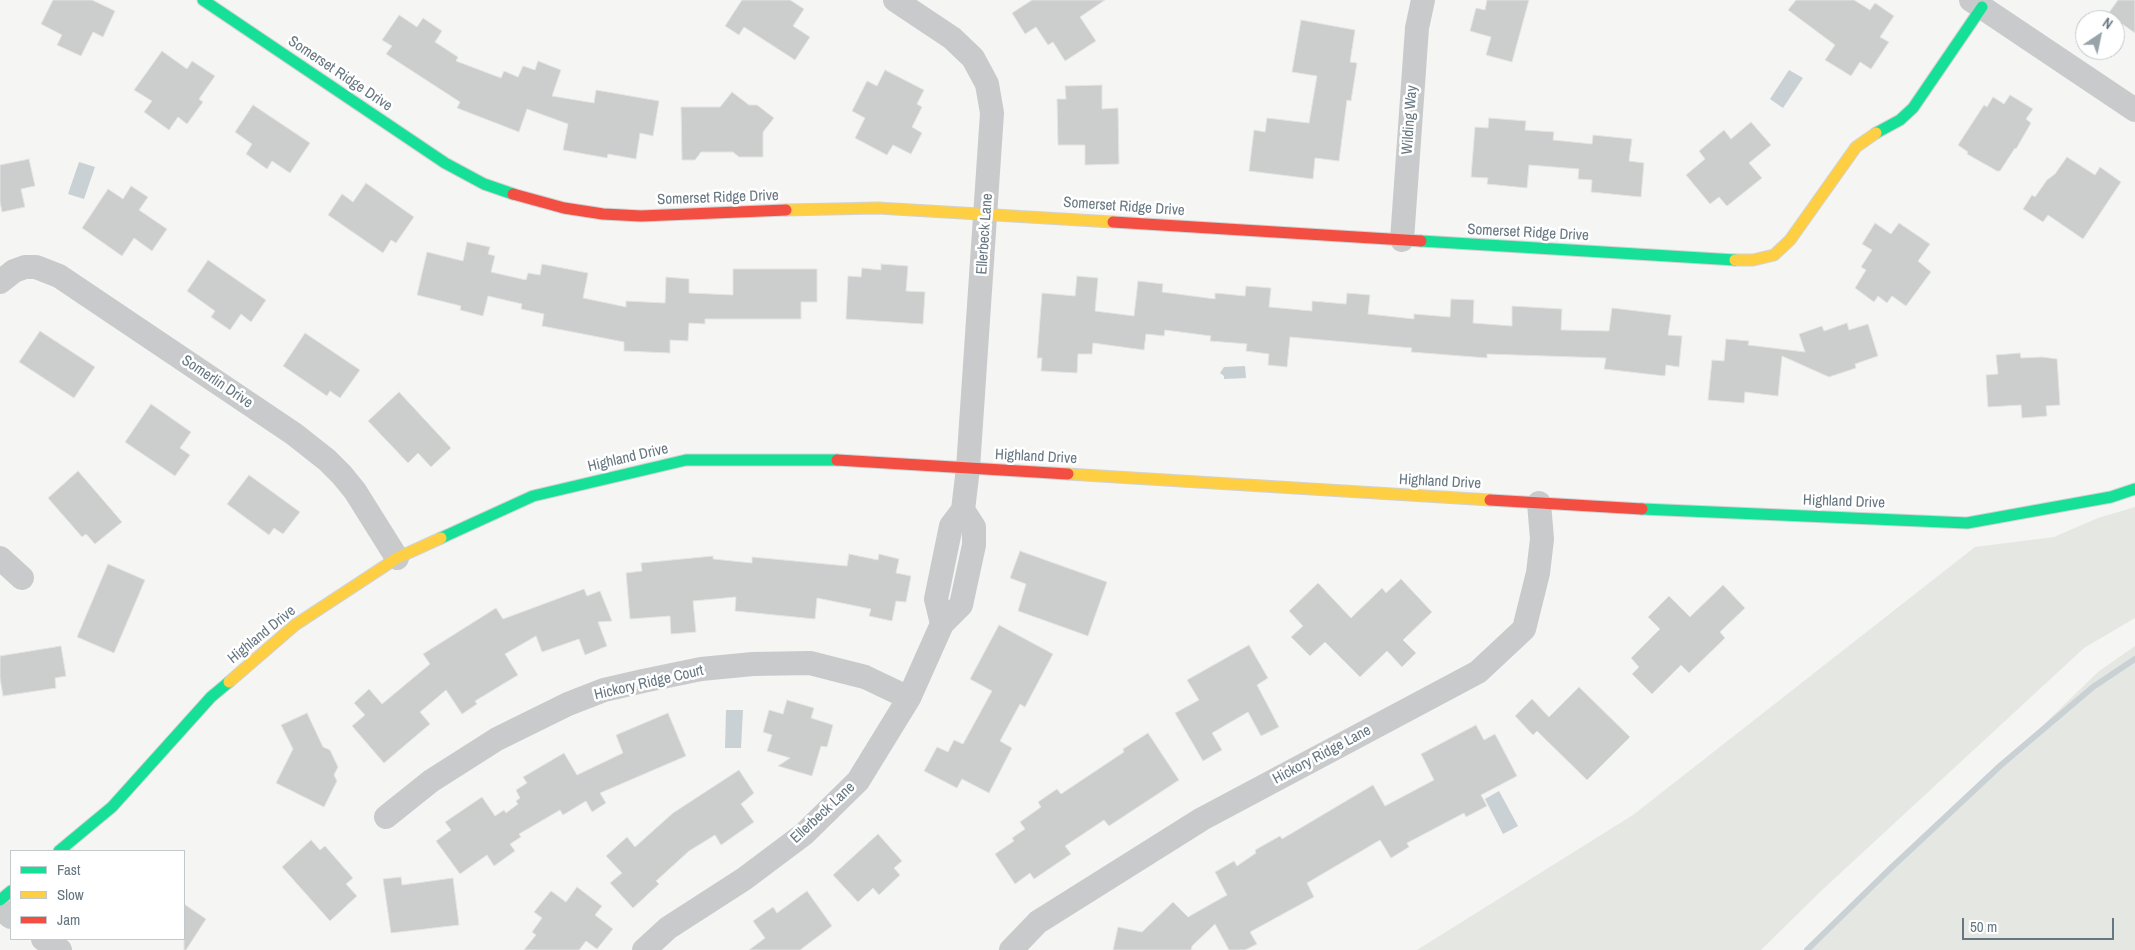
<!DOCTYPE html>
<style>
body{margin:0}
#map{position:relative;width:2135px;height:950px;overflow:hidden;background:#f5f5f3;font-family:"Archivo Narrow",sans-serif}
canvas{display:block}
.legend{position:absolute;left:10px;top:850px;width:175px;height:90px;box-sizing:border-box;background:#fff;border:1px solid #c2c9cd;margin:0;padding:6px 9px;list-style:none;font-size:15px;color:#667782}
.legend li{display:flex;align-items:center;gap:10px;height:25px}
.legend b{width:25px;border:1px solid #c2c9cd}
.north{position:absolute;left:2075px;top:10px;width:50px;height:50px;box-sizing:border-box;background:#fff;border:1px solid #c2c9cd;border-radius:50%;rotate:34deg;font-size:14px;font-weight:700;line-height:20px;text-align:center;color:#667782}
.north::after{content:'';display:block;margin:auto;width:18px;height:22px;background:#98a3aa;clip-path:polygon(50% 0,100% 100%,50% 72%,0 100%)}
.scale{position:absolute;left:1962px;top:918px;width:152px;height:22px;box-sizing:border-box;border:2px solid #667782;border-top:0;padding-left:6px;font-size:15px;line-height:18px;white-space:nowrap;color:#667782;-webkit-text-stroke:4px #fff;paint-order:stroke}
</style>
<div id="map">
<canvas width="2135" height="950"></canvas>
<ul class="legend">
<li><b style="height:6px;background:#16e098"></b>Fast</li>
<li><b style="height:6px;background:#ffcf43"></b>Slow</li>
<li><b style="height:6px;background:#f24e42"></b>Jam</li>
</ul>
<div class="north">N</div>
<div class="scale">50 m</div>
</div>
<script>
const c = document.querySelector('canvas').getContext('2d');
c.lineJoin = 'round';
function fill(path, color) {
  c.fillStyle = color;
  c.fill(path, 'evenodd');
}
function toPath(rows) {
  const path = new Path2D();
  for (const r of rows) {
    path.moveTo(r[0], r[1]);
    for (let i = 2; i < r.length; i += 2) path.lineTo(r[i], r[i + 1]);
  }
  return path;
}
function stroke(path, color, width, dash) {
  c.strokeStyle = color;
  c.lineWidth = width;
  c.lineCap = dash ? 'butt' : 'round';
  c.setLineDash(dash || []);
  c.stroke(path);
}
function drawText(font, color, halo, rows, align = 'center') {
  c.font = font + ' "Archivo Narrow",sans-serif';
  c.lineWidth = 5;
  c.setLineDash([]);
  c.textBaseline = 'middle';
  c.strokeStyle = halo;
  c.fillStyle = color;
  for (const [text, x, y, turn = 0] of rows) {
    c.save();
    c.translate(x, y);
    c.rotate((+turn || 0) * Math.PI / 180);
    c.textAlign = isNaN(turn) ? turn : align;
    if (halo) c.strokeText(text, 0, 0);
    c.fillText(text, 0, 0);
    c.restore();
  }
}
const green = toPath([
 [2135,507,2135,618,2084,648,1821,891,1761,950,1417,950,1633,815,1975,547,2054,537,2098,518],
 [2135,646,2135,950,1811,950,2098,672]
]);
const water = toPath([
 [1789,70,1803,78,1783,108,1770,99],
 [79,162,95,167,84,199,68,194],
 [1245,366,1246,378,1224,379,1224,376,1220,373,1224,367],
 [726,710,743,710,741,748,725,748],
 [1499,791,1518,826,1503,834,1485,799]
]);
const stream = toPath([
 [1807,950,1891,868,2001,765,2093,687,2135,659]
]);
const building = toPath([
 [53,0,92,0,115,11,103,37,93,32,81,56,57,45,62,35,41,24,53,0],
 [742,0,790,0,804,9,793,26,810,37,795,60,744,27,739,35,725,26,742,0],
 [1032,0,1105,0,1080,17,1096,41,1065,61,1053,42,1048,45,1036,27,1025,34,1012,13,1032,0],
 [1487,0,1529,0,1512,62,1486,55,1491,37,1470,31,1476,8,1485,10,1487,0],
 [1796,0,1854,0,1870,10,1875,3,1894,16,1880,37,1889,42,1871,69,1860,62,1851,76,1825,60,1835,45,1788,10,1796,0],
 [2118,0,2135,0,2135,33,2108,14,2118,0],
 [399,15,417,27,423,18,442,31,435,42,458,57,456,61,501,78,504,71,518,77,523,66,535,70,538,61,561,70,552,96,594,103,596,90,659,101,653,136,640,133,636,159,608,154,607,158,563,150,568,124,527,109,519,132,457,108,460,102,386,54,392,46,382,40,399,15],
 [1301,20,1355,30,1350,62,1357,63,1351,101,1347,100,1339,161,1315,158,1313,179,1249,171,1254,130,1265,132,1267,118,1309,123,1317,76,1292,72,1301,20],
 [162,51,187,69,192,61,215,76,199,99,203,102,187,124,178,117,169,130,144,112,152,101,134,90,162,51],
 [885,70,924,90,917,104,922,107,912,127,922,133,911,154,893,145,887,155,855,138,865,118,852,111,867,81,877,86,885,70],
 [1102,85,1102,109,1118,108,1119,164,1085,165,1085,145,1058,145,1057,99,1066,99,1065,86,1102,85],
 [732,92,749,105,757,105,774,118,763,132,763,157,739,157,733,152,701,152,695,160,682,160,681,107,720,107,732,92],
 [2010,95,2033,109,2026,119,2031,123,2016,149,2015,148,2000,171,1997,171,1967,154,1968,152,1958,145,1984,105,1987,107,1993,97,2004,104,2010,95],
 [253,105,310,143,290,173,272,161,267,169,246,154,252,144,235,132,253,105],
 [1489,118,1526,121,1525,130,1554,132,1553,140,1592,144,1593,135,1632,139,1629,161,1644,163,1641,197,1591,192,1592,180,1578,179,1579,169,1529,165,1527,188,1487,184,1488,178,1471,177,1475,127,1488,128,1489,118],
 [1751,122,1771,145,1749,163,1762,178,1727,206,1719,197,1710,204,1686,175,1705,159,1699,151,1724,130,1731,139,1751,122],
 [2067,157,2095,175,2100,167,2121,182,2083,239,2048,215,2043,222,2023,209,2032,195,2035,197,2047,180,2055,174,2067,157],
 [29,159,35,186,21,189,25,207,2,212,0,202,0,165,29,159],
 [366,183,414,217,396,243,391,240,383,253,328,215,342,194,353,202,366,183],
 [131,186,148,197,139,210,167,229,152,251,134,238,122,256,82,228,108,189,123,199,131,186],
 [1875,223,1891,234,1899,223,1930,244,1918,261,1931,272,1906,306,1892,296,1887,303,1878,296,1874,302,1855,288,1866,270,1861,267,1872,250,1862,244,1875,223],
 [467,242,490,247,488,254,495,256,491,272,526,280,528,273,540,275,542,264,588,273,583,298,626,307,626,301,665,303,666,277,689,279,689,293,733,295,733,269,817,269,817,302,801,302,801,319,705,319,705,324,689,323,688,341,670,340,670,353,624,351,624,342,542,326,544,314,521,309,522,304,488,296,483,316,460,310,461,306,417,295,427,252,463,261,467,242],
 [208,260,266,300,251,322,241,314,230,330,211,317,215,311,187,291,208,260],
 [881,264,908,266,906,291,925,292,923,324,846,319,848,276,861,277,862,268,881,270,881,264],
 [1077,276,1098,278,1095,311,1134,316,1138,281,1163,284,1162,292,1215,299,1215,293,1245,296,1246,286,1271,288,1269,307,1312,311,1312,301,1346,304,1347,293,1370,295,1368,314,1414,319,1414,314,1450,317,1451,299,1474,300,1473,323,1512,326,1512,306,1562,309,1561,330,1609,331,1612,308,1671,315,1668,335,1682,336,1679,367,1666,365,1665,376,1604,369,1606,358,1487,354,1487,358,1411,352,1412,348,1290,337,1287,367,1268,365,1269,354,1246,351,1247,344,1210,341,1211,336,1165,330,1164,336,1146,334,1144,350,1093,343,1092,354,1078,354,1077,373,1041,371,1042,358,1037,358,1042,293,1075,296,1077,276],
 [1847,323,1849,330,1868,324,1878,356,1855,364,1856,368,1829,377,1782,356,1778,396,1745,392,1744,403,1708,400,1712,360,1724,361,1726,339,1749,341,1748,345,1805,352,1799,334,1822,326,1824,331,1847,323],
 [40,331,95,367,74,398,19,362,40,331],
 [305,333,360,370,340,398,330,391,327,396,283,366,305,333],
 [2020,353,2021,358,2042,357,2057,359,2060,405,2046,406,2047,416,2022,418,2021,405,1988,407,1986,375,1998,374,1996,355,2020,353],
 [399,392,451,448,431,467,418,453,408,463,368,421,399,392],
 [151,404,191,432,180,448,190,455,175,476,125,442,151,404],
 [78,471,122,522,95,544,86,534,82,537,48,498,78,471],
 [249,475,300,512,283,534,274,528,269,535,227,504,249,475],
 [1020,551,1107,582,1088,636,1018,611,1026,584,1010,578,1020,551],
 [849,554,878,560,879,554,899,559,896,573,911,576,906,602,896,601,892,621,869,616,871,609,817,598,815,619,735,611,736,597,693,601,696,632,671,634,670,616,630,619,626,573,642,571,641,563,713,556,713,559,752,563,752,557,847,566,849,554],
 [108,564,145,580,114,653,77,637,108,564],
 [1401,579,1432,612,1403,640,1416,653,1402,667,1387,651,1360,677,1325,642,1310,656,1291,637,1303,626,1289,611,1318,583,1351,618,1382,588,1386,593,1401,579],
 [1723,585,1745,608,1720,632,1725,638,1689,673,1681,665,1652,694,1632,674,1639,667,1631,658,1660,629,1648,617,1669,596,1690,617,1723,585],
 [584,589,587,596,600,591,612,621,598,622,607,646,585,655,579,639,542,652,536,636,505,654,518,675,475,701,477,704,462,714,446,690,420,712,430,724,384,763,352,726,365,715,354,703,369,689,382,704,430,664,423,654,496,608,503,619,584,589],
 [999,625,1053,654,1025,707,1020,704,1000,741,1012,748,989,793,962,779,957,788,924,771,937,747,948,752,954,740,963,744,992,691,970,679,999,625],
 [1249,645,1268,678,1257,685,1279,727,1261,736,1248,712,1212,733,1222,750,1203,761,1175,713,1199,700,1187,680,1249,645],
 [61,646,66,676,55,678,56,688,3,696,0,678,0,656,61,646],
 [1579,687,1630,737,1587,780,1537,731,1533,735,1515,716,1532,699,1549,717,1579,687],
 [787,700,814,708,811,718,833,725,827,747,821,746,812,776,778,766,790,758,767,751,772,735,763,732,769,710,783,714,787,700],
 [307,713,323,747,330,750,338,767,334,775,337,781,324,807,276,783,293,749,281,725,307,713],
 [668,713,686,756,600,793,606,803,592,812,586,801,563,815,560,810,519,834,521,837,510,844,515,851,494,866,487,855,460,874,436,841,451,830,445,822,482,797,495,816,504,810,506,813,518,804,516,801,520,798,516,790,527,783,523,777,564,753,577,775,623,753,616,735,668,713],
 [1476,725,1484,740,1495,734,1517,776,1481,795,1487,806,1466,817,1464,813,1407,843,1409,847,1391,858,1380,840,1307,883,1314,897,1250,932,1257,944,1245,950,1229,950,1215,924,1192,946,1191,950,1113,950,1118,927,1142,932,1173,902,1188,917,1227,895,1215,872,1234,861,1237,866,1256,853,1255,850,1280,836,1282,839,1373,785,1385,806,1434,780,1421,754,1476,725],
 [1148,733,1179,780,1109,826,1104,820,1065,846,1071,854,1034,879,1030,873,1015,884,995,854,1014,841,1012,838,1025,829,1020,822,1041,807,1038,802,1057,789,1061,794,1124,752,1123,749,1148,733],
 [739,770,754,793,741,804,754,822,721,845,715,835,689,851,656,881,659,884,633,908,610,883,622,873,606,856,627,837,635,847,673,813,739,770],
 [878,834,902,861,894,868,900,875,879,895,873,888,858,902,833,875,878,834],
 [311,840,320,850,325,846,353,878,346,884,357,896,330,921,282,867,311,840],
 [401,877,402,885,453,878,459,925,391,933,383,879,401,877],
 [577,887,602,906,595,915,613,929,597,949,586,941,579,950,524,950,536,935,532,932,542,918,534,912,551,891,566,902,577,887],
 [807,891,832,926,800,950,749,950,765,938,753,921,773,907,777,913,807,891],
 [184,904,206,919,186,950,184,950,184,904]
]);
const street = toPath([
 [895,0,952,38,973,58,987,84,992,113,968,468,963,510,951,526,936,599,942,624],
 [1971,0,2135,110],
 [1402,240,1417,28,1423,0],
 [0,282,14,271,25,267,36,267,59,276,294,434,327,460,342,475,355,491,397,558],
 [0,558,22,578],
 [386,817,431,781,497,739,568,704,604,690,643,681,701,669,753,664,810,663,865,677,909,698],
 [0,909,11,917],
 [43,939,60,950],
 [644,950,668,928,744,879,804,834,858,781,909,698,942,624,961,605,974,545,974,527,963,510],
 [1011,950,1038,922,1202,819,1478,672,1524,629,1538,573,1542,539,1539,503]
]);
const fast = toPath([
 [203,0,445,163,484,184,513,194],
 [1876,133,1900,120,1913,108,1982,7],
 [1421,241,1735,260],
 [1642,509,1967,523,2111,497,2135,489],
 [441,538,533,496,686,460,837,460],
 [59,851,112,807,211,697,229,682],
 [0,900,11,891]
]);
const slow = toPath([
 [786,210,878,208,1113,222],
 [1735,260,1753,260,1774,255,1790,240,1856,147,1876,133],
 [1068,474,1490,500],
 [229,682,295,625,397,558,441,538]
]);
const jam = toPath([
 [513,194,564,208,603,214,641,216,786,210],
 [1113,222,1421,241],
 [837,460,1068,474],
 [1490,500,1642,509]
]);
const streetNames = [
 ["Somerset Ridge Drive",340,74,34],
 ["Wilding Way",1410,120,-86],
 ["Somerset Ridge Drive",718,198,-2],
 ["Somerset Ridge Drive",1124,207,4],
 ["Somerset Ridge Drive",1528,233,3],
 ["Ellerbeck Lane",985,234,-86],
 ["Somerlin Drive",217,382,34],
 ["Highland Drive",1036,457,3],
 ["Highland Drive",628,458,-13],
 ["Highland Drive",1440,482,3],
 ["Highland Drive",1844,502,2],
 ["Highland Drive",262,635,-39],
 ["Hickory Ridge Court",649,683,-13],
 ["Hickory Ridge Lane",1322,755,-28],
 ["Ellerbeck Lane",823,813,-43]
];
fill(green, '#e4e7e2');
fill(water, '#c9d1d4');
stroke(stream, '#c9d1d4', 6);
fill(building, '#cccdcd');
stroke(building, '#e4e4e3', 1);
stroke(fast, '#d1d2d3', 13);
stroke(slow, '#d1d2d3', 13);
stroke(jam, '#d1d2d3', 13);
stroke(street, '#c9cacb', 24);
stroke(fast, '#16e098', 11);
stroke(slow, '#ffcf43', 11);
stroke(jam, '#f24e42', 11);
drawText('15px', '#667782', '#fff', streetNames);
</script>
